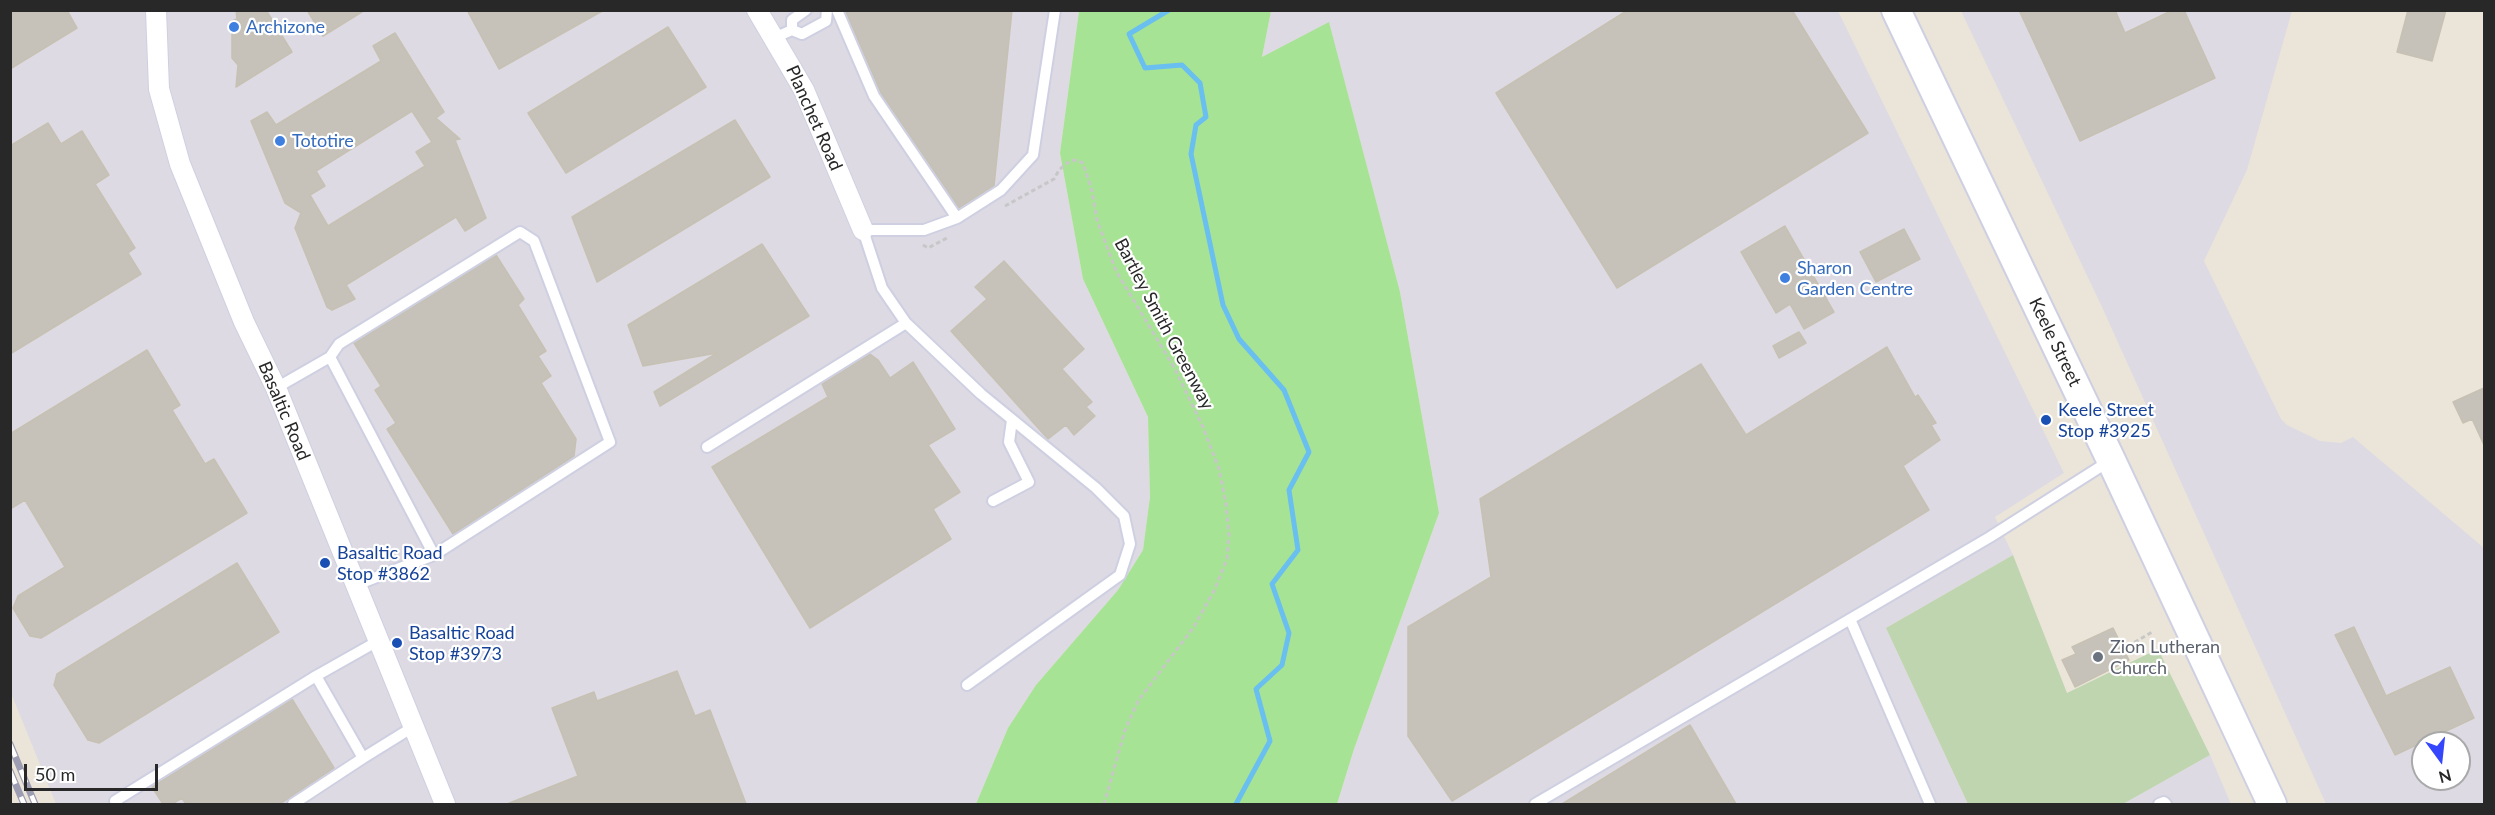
<!DOCTYPE html>
<style>
body{margin:0}
#map{position:relative;width:2495px;height:815px;overflow:hidden;background:#ebe5d9;font-family:Lato,sans-serif}
canvas{display:block}
.frame{position:absolute;inset:0;border:12px solid #282828;pointer-events:none}
.north{position:absolute;left:2411px;top:731px;width:60px;height:60px;box-sizing:border-box;background:#fff;border:2px solid #a9a9a9;border-radius:50%;rotate:165deg;font-size:16px;font-weight:700;line-height:24px;text-align:center;color:#282828}
.north::after{content:'';display:block;margin:auto;width:21px;height:27px;background:#3546fc;clip-path:polygon(50% 0,100% 100%,50% 72%,0 100%)}
.scale{position:absolute;left:24px;top:764px;width:134px;height:27px;box-sizing:border-box;border:3px solid #282828;border-top:0;padding-left:8px;font-size:18px;line-height:21px;white-space:nowrap;color:#282828;-webkit-text-stroke:4px #fff;paint-order:stroke}
</style>
<div id="map">
<canvas width="2495" height="815"></canvas>
<div class="frame"></div>
<div class="north">N</div>
<div class="scale">50 m</div>
</div>
<script>
const c = document.querySelector('canvas').getContext('2d');
c.lineJoin = 'round';
function fill(path, color) {
  c.fillStyle = color;
  c.fill(path, 'evenodd');
}
function toPath(rows) {
  const path = new Path2D();
  for (const r of rows) {
    path.moveTo(r[0], r[1]);
    for (let i = 2; i < r.length; i += 2) path.lineTo(r[i], r[i + 1]);
  }
  return path;
}
function stroke(path, color, width, dash) {
  c.strokeStyle = color;
  c.lineWidth = width;
  c.lineCap = dash ? 'butt' : 'round';
  c.setLineDash(dash || []);
  c.stroke(path);
}
function drawText(font, color, halo, rows, align = 'center') {
  c.font = font + ' Lato,sans-serif';
  c.lineWidth = 4.5;
  c.setLineDash([]);
  c.textBaseline = 'middle';
  c.strokeStyle = halo;
  c.fillStyle = color;
  for (const [text, x, y, turn = 0] of rows) {
    c.save();
    c.translate(x, y);
    c.rotate((+turn || 0) * Math.PI / 180);
    c.textAlign = isNaN(turn) ? turn : align;
    if (halo) c.strokeText(text, 0, 0);
    c.fillText(text, 0, 0);
    c.restore();
  }
}
const industrial = toPath([
 [10,11,1079,11,1060,153,1083,279,1148,417,1150,497,1143,550,1118,590,1036,685,1008,728,976,804,56,804,11,693],
 [1271,11,1838,11,2064,473,1995,517,2013,555,1886,628,1968,804,1337,804,1354,749,1439,513,1400,292,1329,23,1262,57],
 [1961,11,2292,11,2247,170,2204,261,2281,419,2287,425,2320,441,2341,443,2353,437,2484,548,2484,804,2326,804,2102,307],
 [2423,743,2459,743,2459,779,2423,779],
 [2210,755,2231,804,2123,804]
]);
const green = toPath([
 [1079,11,1271,11,1262,57,1329,22,1400,292,1439,513,1354,749,1337,804,976,804,1008,728,1036,685,1118,590,1143,550,1150,497,1148,417,1083,279,1060,153]
]);
const cemetery = toPath([
 [2013,555,2067,693,2158,649,2210,755,2123,804,1968,804,1886,628]
]);
const stream = toPath([
 [1169,10,1129,34,1145,68,1182,65,1200,83,1206,117,1196,125,1191,154,1223,305,1239,339,1284,390,1309,452,1289,490,1298,550,1272,584,1289,633,1282,665,1256,689,1270,741,1236,804]
]);
const building = toPath([
 [10,10,67,10,77,28,10,69,10,10],
 [236,10,266,10,292,52,236,87,238,65,232,58,232,21,237,19,236,10],
 [307,10,365,10,323,36,307,10],
 [467,10,604,10,499,69,467,10],
 [845,10,1012,10,994,186,959,208,881,93,845,10],
 [1628,10,1792,10,1868,133,1617,288,1496,93,1628,10],
 [2019,10,2115,10,2125,33,2173,10,2184,10,2215,78,2080,141,2019,10],
 [2408,10,2446,10,2432,61,2397,52,2408,10],
 [668,27,706,87,566,173,528,113,668,27],
 [395,33,444,112,436,118,460,139,455,140,486,218,465,231,456,217,346,285,355,299,332,310,327,307,295,228,301,213,285,203,251,121,267,112,276,125,381,61,373,46,395,33],
 [412,111,432,142,416,152,425,166,328,226,310,195,325,186,316,171,412,111],
 [735,120,770,177,597,282,572,217,735,120],
 [48,123,61,144,82,131,109,175,95,184,135,248,128,253,141,274,10,354,10,146,48,123],
 [1785,226,1834,312,1804,329,1790,304,1776,313,1741,252,1785,226],
 [1904,229,1920,259,1876,282,1860,252,1904,229],
 [762,244,809,316,660,406,654,392,717,353,643,366,628,325,762,244],
 [496,255,524,299,518,305,546,351,538,356,551,376,541,383,576,439,574,456,453,534,387,429,396,423,375,390,381,386,354,343,496,255],
 [1004,261,1084,349,1062,369,1092,402,1086,407,1095,416,1074,435,1066,425,1048,439,951,331,987,299,975,287,1004,261],
 [1799,332,1806,343,1779,358,1773,346,1799,332],
 [1887,347,1915,397,1918,395,1936,423,1931,425,1940,440,1903,466,1929,510,1452,801,1408,736,1408,627,1491,577,1480,499,1701,364,1746,435,1887,347],
 [147,350,180,405,172,410,205,464,214,459,247,513,41,638,30,636,13,608,18,596,65,567,25,500,10,509,10,434,147,350],
 [870,354,878,360,890,378,913,362,955,429,928,445,960,492,933,509,951,539,810,628,712,467,828,397,822,384,870,354],
 [2484,388,2484,445,2472,419,2463,423,2453,402,2484,388],
 [237,563,279,632,99,743,88,740,54,685,57,674,237,563],
 [2354,627,2386,696,2450,667,2474,718,2395,755,2335,635,2354,627],
 [2113,628,2129,660,2075,687,2062,660,2076,654,2072,647,2113,628],
 [677,671,695,716,710,710,746,804,507,804,578,776,552,708,594,692,597,701,677,671],
 [292,699,334,768,280,804,186,804,182,798,172,804,163,804,152,787,292,699],
 [1690,725,1736,804,1562,804,1690,725]
]);
const path = toPath([
 [1005,206,1054,179,1059,170,1067,163,1075,160,1083,163,1092,191,1097,220,1116,271,1175,369,1203,427,1219,469,1226,504,1229,535,1227,559,1214,591,1193,628,1138,701,1125,730,1104,804],
 [923,245,928,248,947,238],
 [2128,646,2154,631]
]);
const lane = toPath([
 [837,10,874,96,957,218,1001,190,1033,155,1055,10],
 [792,30,792,20,806,10],
 [774,38,792,30,802,34,826,21,827,10],
 [906,323,981,394,1096,488,1124,516,1130,544,1120,575,967,685],
 [330,357,434,555],
 [276,388,330,357,339,344,520,232,534,241,610,442,434,555,356,585],
 [707,447,906,323,882,288,863,230,924,230,957,218],
 [993,501,1029,482,1009,442,1012,420],
 [1850,619,1930,804],
 [378,641,316,676,363,758,413,727],
 [117,804,115,801,316,676],
 [293,804,363,758],
 [1535,804,1990,537,2111,460],
 [2159,804,2164,802,2166,804]
]);
const street = toPath([
 [156,10,159,89,180,164,244,322,276,388,445,804],
 [757,10,804,90,863,230]
]);
const secondary = toPath([
 [1896,10,2111,460,2272,804]
]);
const rail = toPath([
 [10,744,35,804],
 [10,771,24,804]
]);
const markers = [
 [234,27,6,"#3f7fe0"],
 [280,141,6,"#3f7fe0"],
 [1785,278,6,"#3f7fe0"],
 [2046,420,6,"#1a4fb4"],
 [325,563,6,"#1a4fb4"],
 [397,643,6,"#1a4fb4"],
 [2098,657,6,"#6b7280"]
];
const shopNames = [
 ["Archizone",246,27],
 ["Tototire",292,141],
 ["Sharon",1797,268],
 ["Garden Centre",1797,289]
];
const streetNames = [
 ["Planchet Road",814,118,66],
 ["Bartley Smith Greenway",1164,324,62],
 ["Keele Street",2055,342,64],
 ["Basaltic Road",284,411,67]
];
const transitNames = [
 ["Keele Street",2058,410],
 ["Stop #3925",2058,431],
 ["Basaltic Road",337,553],
 ["Stop #3862",337,574],
 ["Basaltic Road",409,633],
 ["Stop #3973",409,654]
];
const worshipNames = [
 ["Zion Lutheran",2110,647],
 ["Church",2110,668]
];
fill(industrial, '#dddae3');
fill(green, '#a7e394');
fill(cemetery, '#bed5b0');
stroke(stream, '#69bff0', 5);
fill(building, '#c6c2b9');
stroke(building, '#c6c1b3', 1.5);
stroke(lane, '#ced0e2', 14);
stroke(street, '#ced0e2', 22);
stroke(secondary, '#ced0e2', 32);
stroke(path, '#c7c7c7', 3, [4.5, 3]);
stroke(lane, '#fff', 10);
stroke(street, '#fff', 20);
stroke(secondary, '#fff', 28);
stroke(rail, '#9c9db3', 7);
stroke(rail, '#fff', 4.5, [14]);
for (const [x, y, r, color] of markers) {
  const dot = new Path2D();
  dot.arc(x, y, r, 0, 2 * Math.PI);
  c.fillStyle = color;
  c.fill(dot);
  stroke(dot, '#fff', 2);
}
drawText('18px', '#366cbe', '#fff', shopNames, 'left');
drawText('18px', '#282828', '#fff', streetNames);
drawText('18px', '#164399', '#fff', transitNames, 'left');
drawText('18px', '#5b616d', '#fff', worshipNames, 'left');
</script>
